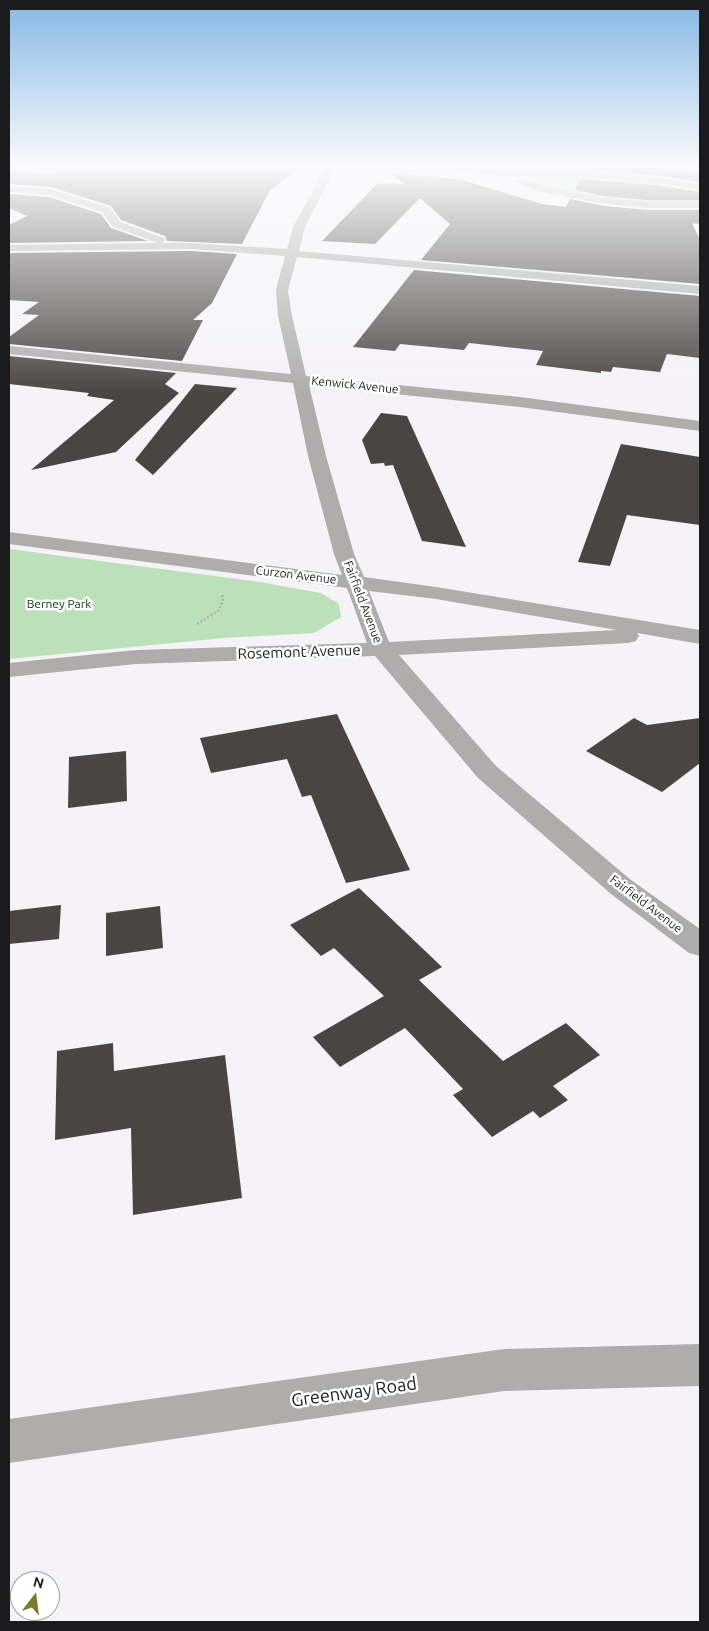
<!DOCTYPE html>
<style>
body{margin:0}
#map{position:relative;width:709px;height:1631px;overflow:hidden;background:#f5f3f8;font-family:Ubuntu,sans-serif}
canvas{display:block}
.frame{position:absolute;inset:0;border:10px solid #1b1a1c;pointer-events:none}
.north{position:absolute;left:10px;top:1571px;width:50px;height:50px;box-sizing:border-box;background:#fff;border:1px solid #a4a3a4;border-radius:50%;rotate:15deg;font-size:14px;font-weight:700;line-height:20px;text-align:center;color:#1b1a1c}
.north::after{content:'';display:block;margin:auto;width:18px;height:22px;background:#777d28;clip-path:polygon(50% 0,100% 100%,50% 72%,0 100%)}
</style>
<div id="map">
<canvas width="709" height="1631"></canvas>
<div class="frame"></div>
<div class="north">N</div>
</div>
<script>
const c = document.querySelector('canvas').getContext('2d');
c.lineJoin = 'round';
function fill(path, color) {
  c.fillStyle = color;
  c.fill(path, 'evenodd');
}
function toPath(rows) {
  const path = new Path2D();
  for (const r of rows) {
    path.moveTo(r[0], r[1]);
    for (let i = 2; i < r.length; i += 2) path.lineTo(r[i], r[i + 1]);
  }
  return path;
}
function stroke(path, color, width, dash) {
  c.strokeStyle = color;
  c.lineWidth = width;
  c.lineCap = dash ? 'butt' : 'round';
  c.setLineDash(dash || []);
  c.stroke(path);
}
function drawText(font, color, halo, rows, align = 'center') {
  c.font = font + ' Ubuntu,sans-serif';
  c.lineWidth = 5;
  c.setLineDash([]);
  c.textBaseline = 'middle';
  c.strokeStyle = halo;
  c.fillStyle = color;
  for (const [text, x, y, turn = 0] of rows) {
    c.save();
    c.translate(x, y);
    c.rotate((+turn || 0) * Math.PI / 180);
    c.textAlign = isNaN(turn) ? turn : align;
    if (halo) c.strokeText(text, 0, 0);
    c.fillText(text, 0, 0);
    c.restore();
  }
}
const green = toPath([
 [543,176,586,176,653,183,700,192,700,203,649,203,562,194,534,184,533,181,536,178],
 [9,549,260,582,321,593,339,604,341,617,314,633,224,638,9,659]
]);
const building = toPath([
 [56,166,302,166,270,190,242,244,167,241,165,236,121,220,111,206,51,187,9,184,9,171,56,174],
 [587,166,667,166,700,172,700,182,654,175,586,169],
 [391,173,462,180,542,204,566,207,570,199,605,206,648,210,700,210,700,224,692,223,700,240,700,284,421,260,450,224,420,198,375,244,322,241,378,183,404,184],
 [581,179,654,185,700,192,700,200,648,200,605,196,575,190],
 [9,194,49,197,101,214,111,228,148,241,9,243,9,225,27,216,9,208],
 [191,251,237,254,212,303,193,320,203,320,182,361,9,344,9,337,39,315,22,314,39,302,9,300,9,253],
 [414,270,700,296,700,358,667,354,660,372,613,367,611,372,601,371,601,373,536,365,543,351,469,343,464,350,400,344,395,351,353,347],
 [9,356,176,373,165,384,179,393,116,452,31,470,114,400,87,396,89,393,9,384],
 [195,384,237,388,153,475,135,460],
 [381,413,407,416,466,547,422,541,393,465,385,466,384,463,371,464,362,440],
 [621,444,700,457,700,525,627,515,610,566,578,562],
 [337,714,365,774,410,870,346,883,311,795,302,797,287,759,211,773,200,738],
 [634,718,647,725,700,718,700,763,662,792,586,751],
 [126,751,127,801,68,808,69,757],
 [359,888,442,967,419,980,503,1061,566,1023,600,1055,553,1086,568,1100,540,1118,533,1111,492,1137,453,1095,463,1089,405,1028,340,1067,313,1037,384,996,334,948,321,956,290,925],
 [61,905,59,939,9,944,9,911],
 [160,906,163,948,106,956,106,913],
 [113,1043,114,1071,225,1055,242,1198,133,1215,131,1128,55,1140,57,1051]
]);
const path = toPath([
 [197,624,218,611,223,601,222,593]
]);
const minor = toPath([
 [327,166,336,166,305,227,299,251,700,286,700,294,297,257,288,290,292,316,306,376,520,397,700,421,700,431,520,407,309,385,326,456,354,554,364,577,436,587,700,630,700,644,637,633,639,636,636,641,628,643,399,655,496,766,631,880,700,929,700,956,689,953,611,894,478,778,375,656,136,664,9,677,9,663,136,650,367,643,347,588,9,544,9,532,342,575,334,554,308,456,293,383,9,354,9,346,291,374,278,316,276,290,285,256,191,249,9,251,9,245,158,243,112,226,102,212,49,195,9,192,9,186,50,189,110,208,120,222,164,238,166,240,162,243,191,243,287,249,293,227,327,166],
 [369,591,436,599,617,630,389,642,369,591],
 [428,166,464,166,503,170,590,171,654,177,700,184,700,190,654,183,590,177,503,176,432,169,428,166],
 [522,178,541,186,605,198,648,202,700,202,700,208,648,208,605,204,534,190,519,183,517,181,522,178],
 [700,1344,700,1386,504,1391,9,1463,9,1419,504,1349,700,1344]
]);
const farStreetnames = [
 ["Kenwick Avenue",355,385,6],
 ["Curzon Avenue",296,575,7],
 ["Fairfield Avenue",363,602,69],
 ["Fairfield Avenue",646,904,37]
];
const farParknames = [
 ["Berney Park",59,604]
];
const streetNames = [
 ["Rosemont Avenue",299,652,-2]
];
const nearStreetnames = [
 ["Greenway Road",354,1392,-8]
];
fill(green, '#bce0ba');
fill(building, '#4a4543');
stroke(path, '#b3b1b5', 2.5, [2, 2]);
fill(minor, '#aeadab');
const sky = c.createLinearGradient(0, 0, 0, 395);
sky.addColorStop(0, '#85b7e4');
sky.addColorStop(0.42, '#fafafc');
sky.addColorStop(1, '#fafafc00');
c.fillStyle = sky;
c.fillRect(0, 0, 709, 395);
drawText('12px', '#1b1a1c', '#fff', farStreetnames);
drawText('12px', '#003703', '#fff', farParknames);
drawText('15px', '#1b1a1c', '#fff', streetNames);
drawText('18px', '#1b1a1c', '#fff', nearStreetnames);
</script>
